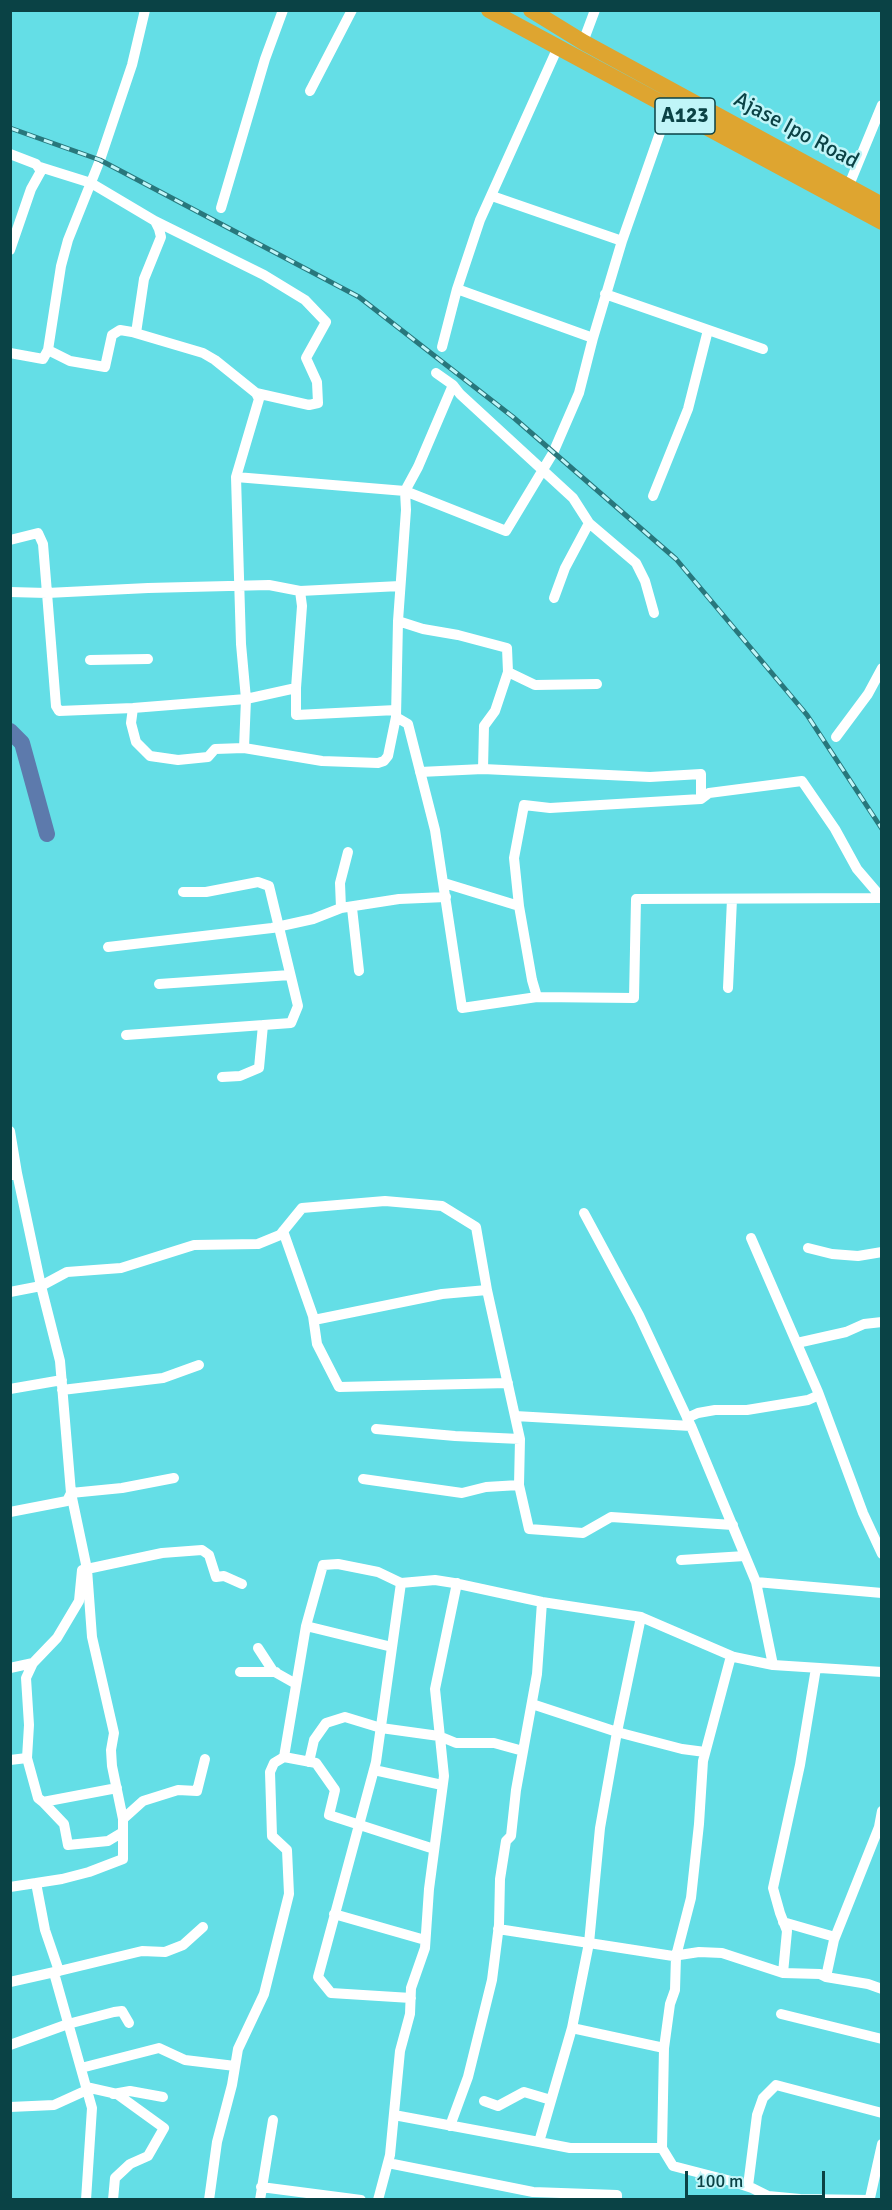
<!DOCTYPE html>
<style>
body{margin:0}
#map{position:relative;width:892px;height:2210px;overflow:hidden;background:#64dee6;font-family:Signika,sans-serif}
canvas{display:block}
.frame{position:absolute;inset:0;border:12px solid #0a4245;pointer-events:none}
.scale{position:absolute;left:685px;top:2171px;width:140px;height:27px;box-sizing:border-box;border:3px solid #0a4245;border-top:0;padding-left:8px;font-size:18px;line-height:21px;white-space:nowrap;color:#0a4245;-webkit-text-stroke:4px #c0f5f8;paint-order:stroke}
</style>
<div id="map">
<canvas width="892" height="2210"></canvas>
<div class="frame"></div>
<div class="scale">100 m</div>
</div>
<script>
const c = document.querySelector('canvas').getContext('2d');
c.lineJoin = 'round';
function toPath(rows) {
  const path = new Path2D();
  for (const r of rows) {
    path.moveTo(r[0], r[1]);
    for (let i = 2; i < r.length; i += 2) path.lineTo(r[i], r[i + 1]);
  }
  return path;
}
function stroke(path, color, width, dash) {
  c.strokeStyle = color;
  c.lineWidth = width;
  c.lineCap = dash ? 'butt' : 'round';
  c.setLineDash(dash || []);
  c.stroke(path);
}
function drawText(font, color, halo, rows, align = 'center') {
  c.font = font + ' Signika,sans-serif';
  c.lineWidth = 5;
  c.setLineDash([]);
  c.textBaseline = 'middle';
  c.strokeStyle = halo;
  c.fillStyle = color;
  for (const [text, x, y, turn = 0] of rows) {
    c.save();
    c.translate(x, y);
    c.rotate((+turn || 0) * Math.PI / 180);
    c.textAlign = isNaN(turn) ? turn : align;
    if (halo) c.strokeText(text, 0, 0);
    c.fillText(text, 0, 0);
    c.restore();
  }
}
const river = toPath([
 [10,731,22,743,47,834]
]);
const minor = toPath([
 [145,10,132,65,100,160,68,240,61,266,48,350,70,361,105,367,112,335,120,330,132,332,203,353,215,360,256,393,259,399,236,477,241,644,246,699,244,748],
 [583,42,595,10],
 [310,91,352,10],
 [10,154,36,164,41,171,31,189,10,250],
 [40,167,91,183,155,221,159,229,161,237,144,279,136,333],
 [849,185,882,105],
 [492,196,622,241],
 [221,208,265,59,283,10],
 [155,221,264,275,305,300,326,322,306,358,317,382,318,403,309,405,256,393],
 [457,289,593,338],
 [605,294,763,349],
 [442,347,457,289,480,220,558,47],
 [10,353,43,359,48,350],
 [436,373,453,385],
 [236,477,405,491,506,531,553,453,579,393,593,338,622,241,669,107],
 [653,496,688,409,708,330],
 [589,523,636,563,645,581,654,613],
 [10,540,38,533,43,544,47,593,10,592],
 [300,591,302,606,296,688,246,699,133,708,59,711,56,706,47,593,148,588,269,585,300,591,400,586],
 [398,621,423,629,458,635,507,648,508,672,535,685,597,684],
 [90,660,148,659],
 [296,688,296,715,396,710],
 [133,708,131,723,136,742,150,756,178,760,208,757,215,749,244,748,322,761,378,763,384,761,388,756,396,717],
 [836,737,868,694,882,668],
 [483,769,484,726,495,711,508,672],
 [420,772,483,769,650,777,701,774,701,799],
 [444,883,519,906],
 [881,897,857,869,835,829,802,781,709,793,701,799,550,808,524,805,514,858,519,906,532,980,537,997,634,998,636,899,882,898],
 [341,908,340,883,348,852],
 [352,908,359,971],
 [108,947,272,928,313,919,341,908,399,899,446,897],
 [159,984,290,975],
 [728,988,732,899],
 [537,997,462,1008,435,830,408,724,396,717,398,621,406,510,405,491,418,467,453,385,460,394,573,498,589,523,565,568,554,598],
 [126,1035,291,1023,298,1006,269,886,258,882,206,892,183,892],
 [222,1077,240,1076,259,1068,263,1025],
 [10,1131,17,1173,13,1175],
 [17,1173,41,1286,60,1361,71,1493,87,1569,162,1553,202,1550,209,1555,216,1577,224,1576,242,1584],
 [584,1213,639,1315,691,1426,756,1582,773,1665],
 [283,1231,313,1316,317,1344,339,1387,508,1383],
 [751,1238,818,1392,863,1513,882,1554],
 [808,1248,832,1254,858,1256,882,1252],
 [10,1292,41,1286,67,1272,121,1268,194,1245,258,1244,280,1235,302,1208,385,1201,442,1206,476,1227,487,1290,520,1439,519,1485,529,1529,583,1533,611,1517,733,1525],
 [314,1320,442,1294,487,1290],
 [797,1343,846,1332,864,1324,882,1322],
 [10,1389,62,1380],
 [62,1390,163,1378,199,1365],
 [515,1416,691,1426],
 [687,1418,698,1413,715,1410,747,1410,808,1400,819,1395],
 [376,1429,455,1436,520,1439],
 [363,1479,462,1493,486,1487,519,1485],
 [10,1512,67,1501,71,1493,122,1488,174,1478],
 [681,1560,745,1556],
 [756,1582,882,1593],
 [401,1583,376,1762,318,1977,331,1993,411,1998],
 [306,1626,392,1647],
 [258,1648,273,1671,296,1684],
 [731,1656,703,1761,699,1824,691,1898,676,1956,675,1990,670,2004,664,2048,662,2148,673,2166,731,2181,752,2188,768,2196,800,2199,870,2200],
 [33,1663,26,1678,29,1725,27,1758,38,1798,43,1802,117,1788],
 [10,1668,33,1663,57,1638,79,1601,82,1570],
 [240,1672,276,1672],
 [532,1704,617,1732,682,1749,705,1752],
 [284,1757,306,1626,323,1565,338,1564,378,1572,401,1583,435,1580,454,1583,542,1602,641,1617,734,1657,773,1665,882,1672],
 [10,1760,27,1758],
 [309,1762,314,1740,326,1723,345,1717,381,1728,439,1736,456,1743,494,1743,523,1751],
 [374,1770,442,1785],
 [43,1802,64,1824,68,1845,108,1841,123,1832],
 [123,1819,143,1801,178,1790,197,1791,205,1759],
 [10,1887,62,1879,89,1872,123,1859,123,1819,112,1766,111,1750,114,1733,92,1637,87,1569],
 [334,1914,425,1940],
 [783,1922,835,1937],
 [498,1929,589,1943,600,1828,617,1732,641,1617],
 [59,1971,142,1951,165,1952,183,1945,203,1927],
 [54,1973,92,2108,86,2200],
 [783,1973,787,1931,780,1913,773,1888,800,1765,816,1668],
 [826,1977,834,1940,879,1827,882,1811],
 [10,1982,59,1971,45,1930,36,1883],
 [781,2014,882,2039],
 [572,2028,664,2048],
 [10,2045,68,2024,114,2012,122,2011,129,2023],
 [81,2068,159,2048,185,2060,235,2066],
 [86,2087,117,2094,164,2128,148,2156,130,2164,115,2178,113,2200],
 [113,2094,130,2091,163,2097],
 [484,2101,498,2106,524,2092,551,2100],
 [10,2107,54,2105,87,2090],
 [394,2115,539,2142],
 [450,2126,468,2077,492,1980,499,1925,500,1879,506,1841,511,1836,516,1790,537,1674,542,1602],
 [662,2148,570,2148,539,2142,572,2028,589,1943,673,1956,699,1952,722,1953,783,1973,820,1974,826,1977,868,1984,882,1989],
 [388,2163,533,2192,617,2195,617,2200],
 [748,2186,757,2115,763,2098,776,2085,882,2113],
 [261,2187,361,2200],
 [870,2198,882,2144],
 [209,2200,217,2142,232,2085,238,2049,264,1994,289,1894,287,1850,272,1836,270,1772,274,1763,284,1757,316,1763,335,1790,329,1815,434,1849],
 [260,2200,273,2120],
 [378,2200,390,2155,400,2051,410,2014,411,1988,425,1948,429,1889,444,1776,435,1689,457,1583]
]);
const highway = toPath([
 [489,10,882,222],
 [531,10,583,42,882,205]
]);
const rail = toPath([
 [10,128,100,160,359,297,513,417,676,559,807,715,882,829]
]);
const shields = [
 [685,116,60]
];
const shieldNames = [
 ["A123",685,116]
];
const streetNames = [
 ["Ajase Ipo Road",796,131,28]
];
stroke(river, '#5d7aac', 16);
stroke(minor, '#fff', 10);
stroke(highway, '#dea530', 16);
stroke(rail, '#28777c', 5);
stroke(rail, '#c0f5f8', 3, [9]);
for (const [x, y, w] of shields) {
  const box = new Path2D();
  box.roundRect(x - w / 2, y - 18, w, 36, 4.5);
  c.fillStyle = '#c0f5f8';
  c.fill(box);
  stroke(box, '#0a4245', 1.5);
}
drawText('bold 21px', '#0a4245', null, shieldNames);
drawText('22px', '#0a4245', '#c0f5f8', streetNames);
</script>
